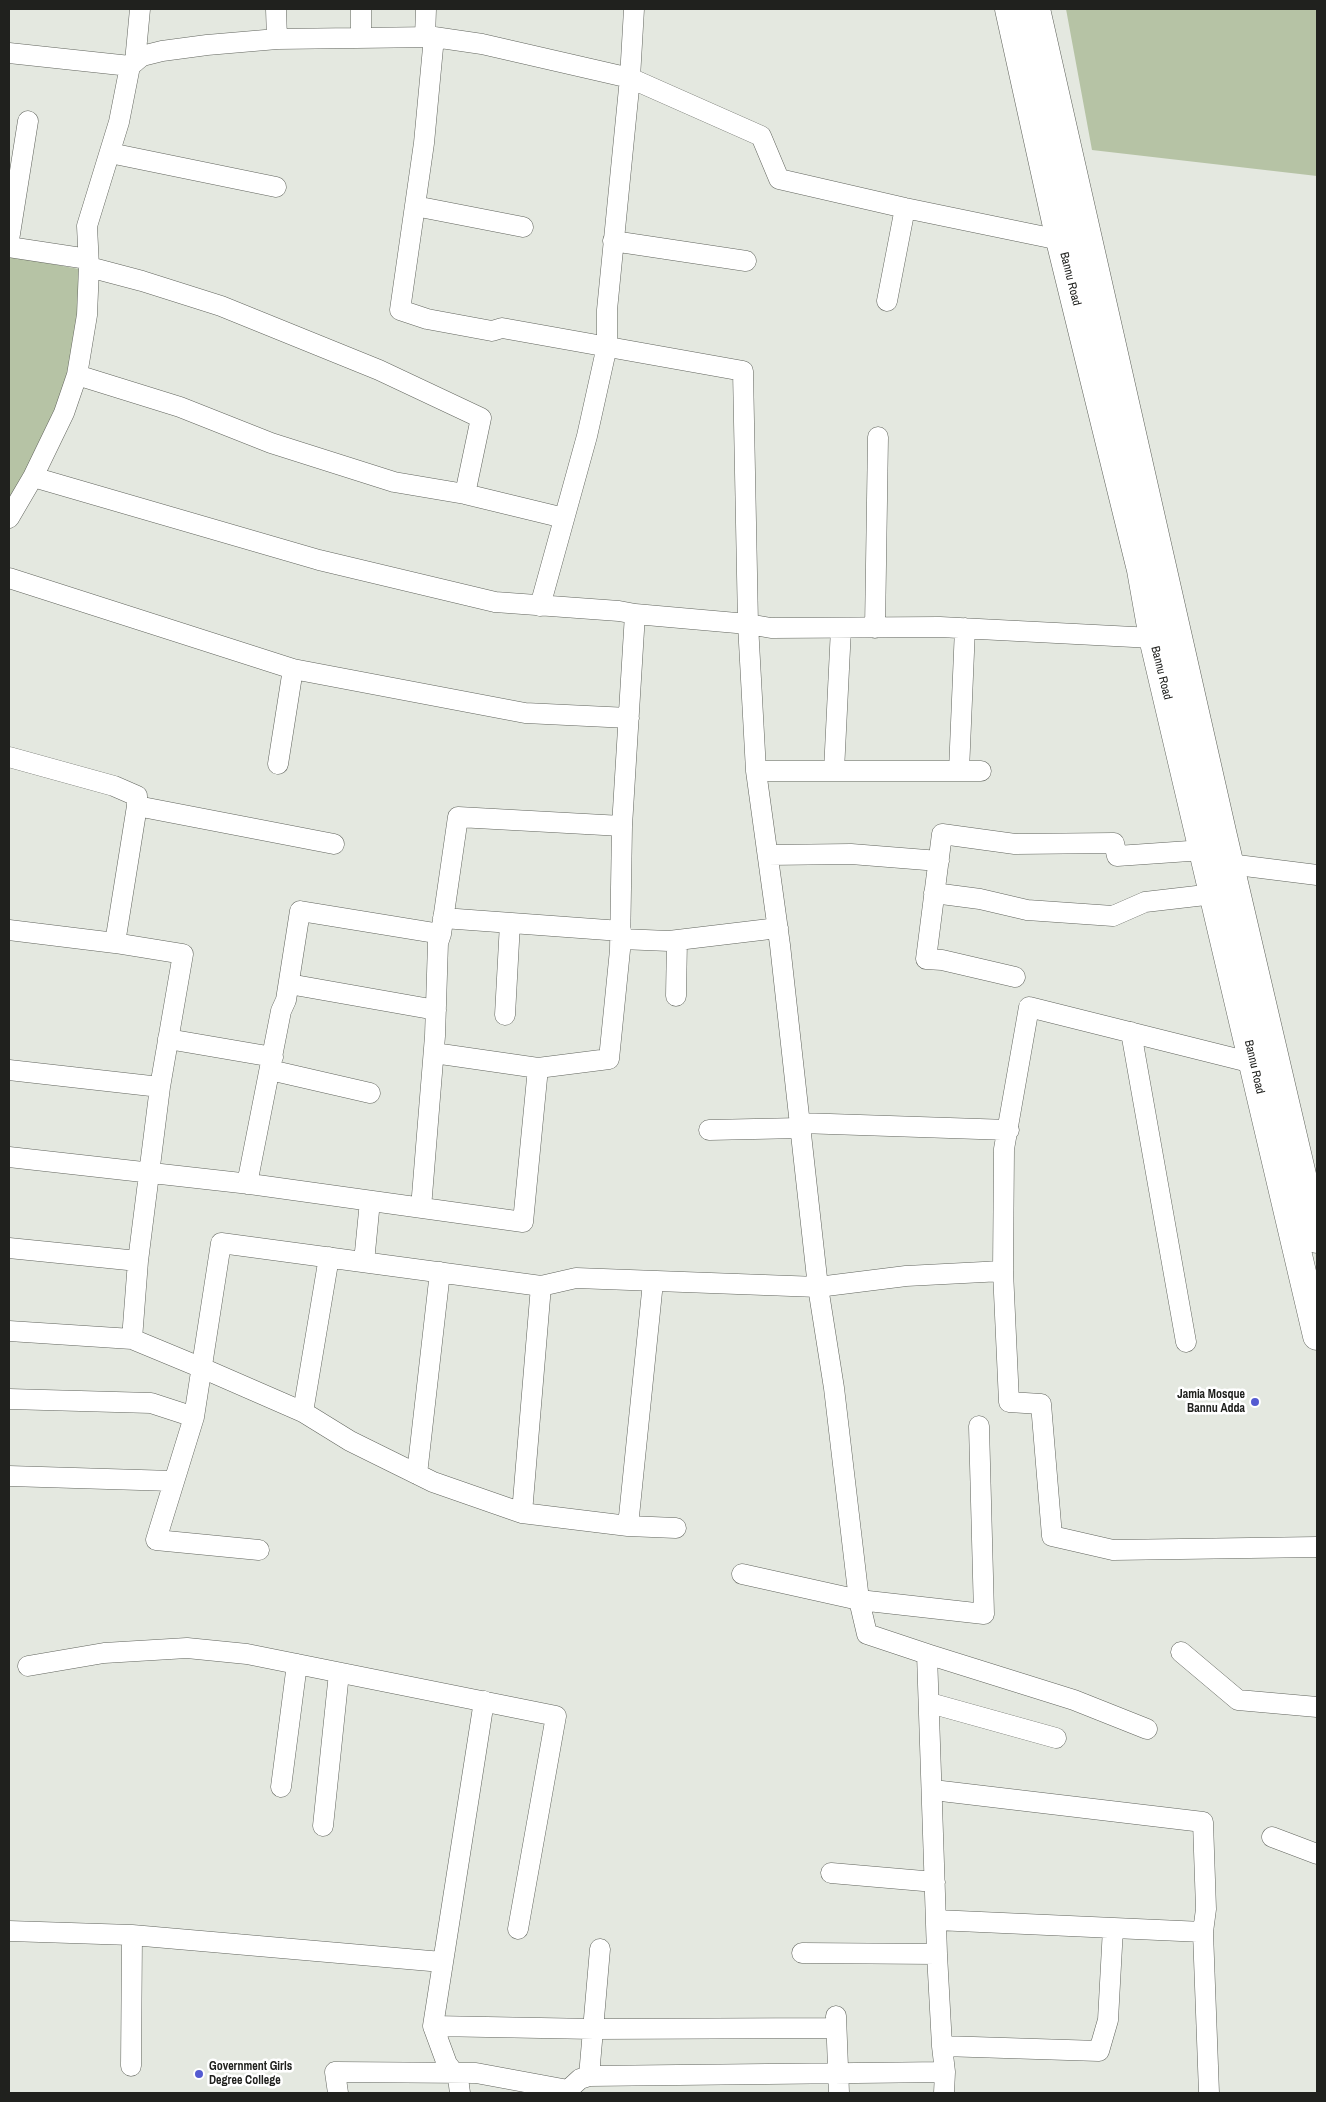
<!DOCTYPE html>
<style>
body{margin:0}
#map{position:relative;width:1326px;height:2102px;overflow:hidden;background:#e4e8e0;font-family:"Archivo Narrow",sans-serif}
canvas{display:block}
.frame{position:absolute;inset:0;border:10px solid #20211e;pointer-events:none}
</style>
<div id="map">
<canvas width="1326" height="2102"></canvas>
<div class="frame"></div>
</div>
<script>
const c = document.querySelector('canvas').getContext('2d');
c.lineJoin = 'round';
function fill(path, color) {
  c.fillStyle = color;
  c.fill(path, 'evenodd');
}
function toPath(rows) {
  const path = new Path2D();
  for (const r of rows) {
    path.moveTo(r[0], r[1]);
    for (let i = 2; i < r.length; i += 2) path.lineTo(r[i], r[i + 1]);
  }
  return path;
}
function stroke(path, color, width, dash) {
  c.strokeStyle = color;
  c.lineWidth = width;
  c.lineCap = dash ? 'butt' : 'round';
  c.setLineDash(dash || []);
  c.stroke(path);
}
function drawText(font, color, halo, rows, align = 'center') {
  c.font = font + ' "Archivo Narrow",sans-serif';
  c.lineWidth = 5;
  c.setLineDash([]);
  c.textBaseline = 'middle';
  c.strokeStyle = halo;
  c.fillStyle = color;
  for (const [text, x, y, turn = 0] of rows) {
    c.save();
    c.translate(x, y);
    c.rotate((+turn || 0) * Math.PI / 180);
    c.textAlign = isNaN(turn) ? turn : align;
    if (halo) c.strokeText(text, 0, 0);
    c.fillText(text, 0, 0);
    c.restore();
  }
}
const green = toPath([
 [1066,9,1317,9,1317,176,1092,150],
 [9,256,79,269,76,346,58,406,9,506]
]);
const street = toPath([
 [276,9,277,39],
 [361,9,361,38],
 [425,37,426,9],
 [434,37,424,143,400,310,427,319,492,331,502,328,743,371,748,624,771,628,940,627,1153,638],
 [9,53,130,66],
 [135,62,140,9],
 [110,153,276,187],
 [415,206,523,227],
 [9,240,28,121],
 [613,241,746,261],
 [9,247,88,259],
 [89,267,142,281,221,306,379,370,481,418,465,494],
 [887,301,905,208],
 [77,375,180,407,271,443,394,482,465,494,564,518],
 [33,477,319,560,495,602,619,611,635,614],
 [9,518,33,477,64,413,77,375,87,315,89,267,87,226,119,122,130,66,142,56,162,51,207,45,277,39,434,37,482,44,630,78,761,136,779,179,905,208,1060,240],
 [9,578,293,669,525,713,629,718],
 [540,606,587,436,607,346,607,310,630,78,634,9],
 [875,628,878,437],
 [9,757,114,786,137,796,137,806,115,943],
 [278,764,293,669],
 [756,771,981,771],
 [834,771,841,628],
 [959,771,965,628],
 [137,806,334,844],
 [768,855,851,854,939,861],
 [1229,864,1317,875],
 [934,893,980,899,1027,910,1113,916,1145,902,1214,894],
 [443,918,621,931],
 [9,930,115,943,183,954,160,1087,138,1261,132,1339],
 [621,939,669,941,778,928],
 [1015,977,942,960,926,959,942,834,1015,844,1114,843,1117,856,1204,850],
 [289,984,436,1010],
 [676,996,677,940],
 [505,1015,510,923],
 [1131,1032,1186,1342],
 [168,1039,273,1057],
 [434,1053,538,1068],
 [9,1070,160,1087],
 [270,1070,370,1093],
 [800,1123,1009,1130],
 [709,1130,800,1128],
 [9,1157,250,1184,523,1222,538,1068,609,1059,620,950,622,826,635,614,748,624,756,771,780,945,818,1287,834,1388,859,1600,867,1634,927,1654,937,1954,942,2046,945,2072,944,2093],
 [247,1184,281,1011,286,1000,300,911,441,934],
 [421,1208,435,1036,438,943,441,934,458,817,622,826],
 [9,1248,138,1261],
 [364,1262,370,1201],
 [1003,1271,1009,1402,1041,1404,1052,1536,1113,1550,1317,1547],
 [9,1331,132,1339,202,1368,303,1412,350,1441,433,1482,522,1513,541,1286],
 [9,1399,151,1403,194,1417],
 [303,1412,329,1257],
 [417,1474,440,1272],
 [9,1476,173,1481],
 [522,1513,628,1526,676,1528],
 [628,1526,653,1282],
 [259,1550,156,1540,194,1417,221,1243,541,1286,576,1278,818,1287,906,1276,1003,1271,1004,1149,1029,1007,1253,1063],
 [742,1574,859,1600,984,1614,979,1426],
 [1181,1652,1238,1700,1317,1707],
 [927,1654,1074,1700,1147,1729],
 [28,1666,104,1653,187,1648,247,1654,556,1716,518,1929],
 [930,1703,1056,1738],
 [281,1787,297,1664],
 [933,1790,1203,1822,1206,1909,1203,1932,1209,2093],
 [323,1826,339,1673],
 [1272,1837,1317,1854],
 [831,1873,935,1882],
 [936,1920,1203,1932],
 [9,1931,132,1935,442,1962],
 [802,1953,937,1954],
 [836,2016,839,2093],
 [433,2026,594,2029,836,2028],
 [942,2046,1099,2051,1108,2020,1113,1928],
 [131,2066,132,1935],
 [589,2076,600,1949],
 [338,2093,335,2072,476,2073,568,2090],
 [460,2093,458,2078,447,2064,433,2026,484,1701],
 [568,2093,568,2090,580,2079,589,2076,945,2072]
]);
const highway = toPath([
 [1009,9,1060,240,1141,570,1153,638,1317,1336],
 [1036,9,1223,836,1317,1239]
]);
const markers = [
 [1255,1402,5,"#545bd1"],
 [199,2074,5,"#545bd1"]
];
const streetNames = [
 ["Bannu Road",1070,279,76],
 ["Bannu Road",1161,673,76],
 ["Bannu Road",1254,1067,77]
];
const poiNames = [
 ["Jamia Mosque",1245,1395],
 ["Bannu Adda",1245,1409],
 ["Government Girls",209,2067,"left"],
 ["Degree College",209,2081,"left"]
];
fill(green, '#b6c3a5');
stroke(street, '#61645d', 21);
stroke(highway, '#61645d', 29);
stroke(street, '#fff', 20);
stroke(highway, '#fff', 28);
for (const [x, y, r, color] of markers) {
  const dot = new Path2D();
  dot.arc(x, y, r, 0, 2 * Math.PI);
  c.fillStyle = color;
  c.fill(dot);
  stroke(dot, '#fff', 2);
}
drawText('12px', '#20211e', '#fff', streetNames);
drawText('bold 12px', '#20211e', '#fff', poiNames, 'right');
</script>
